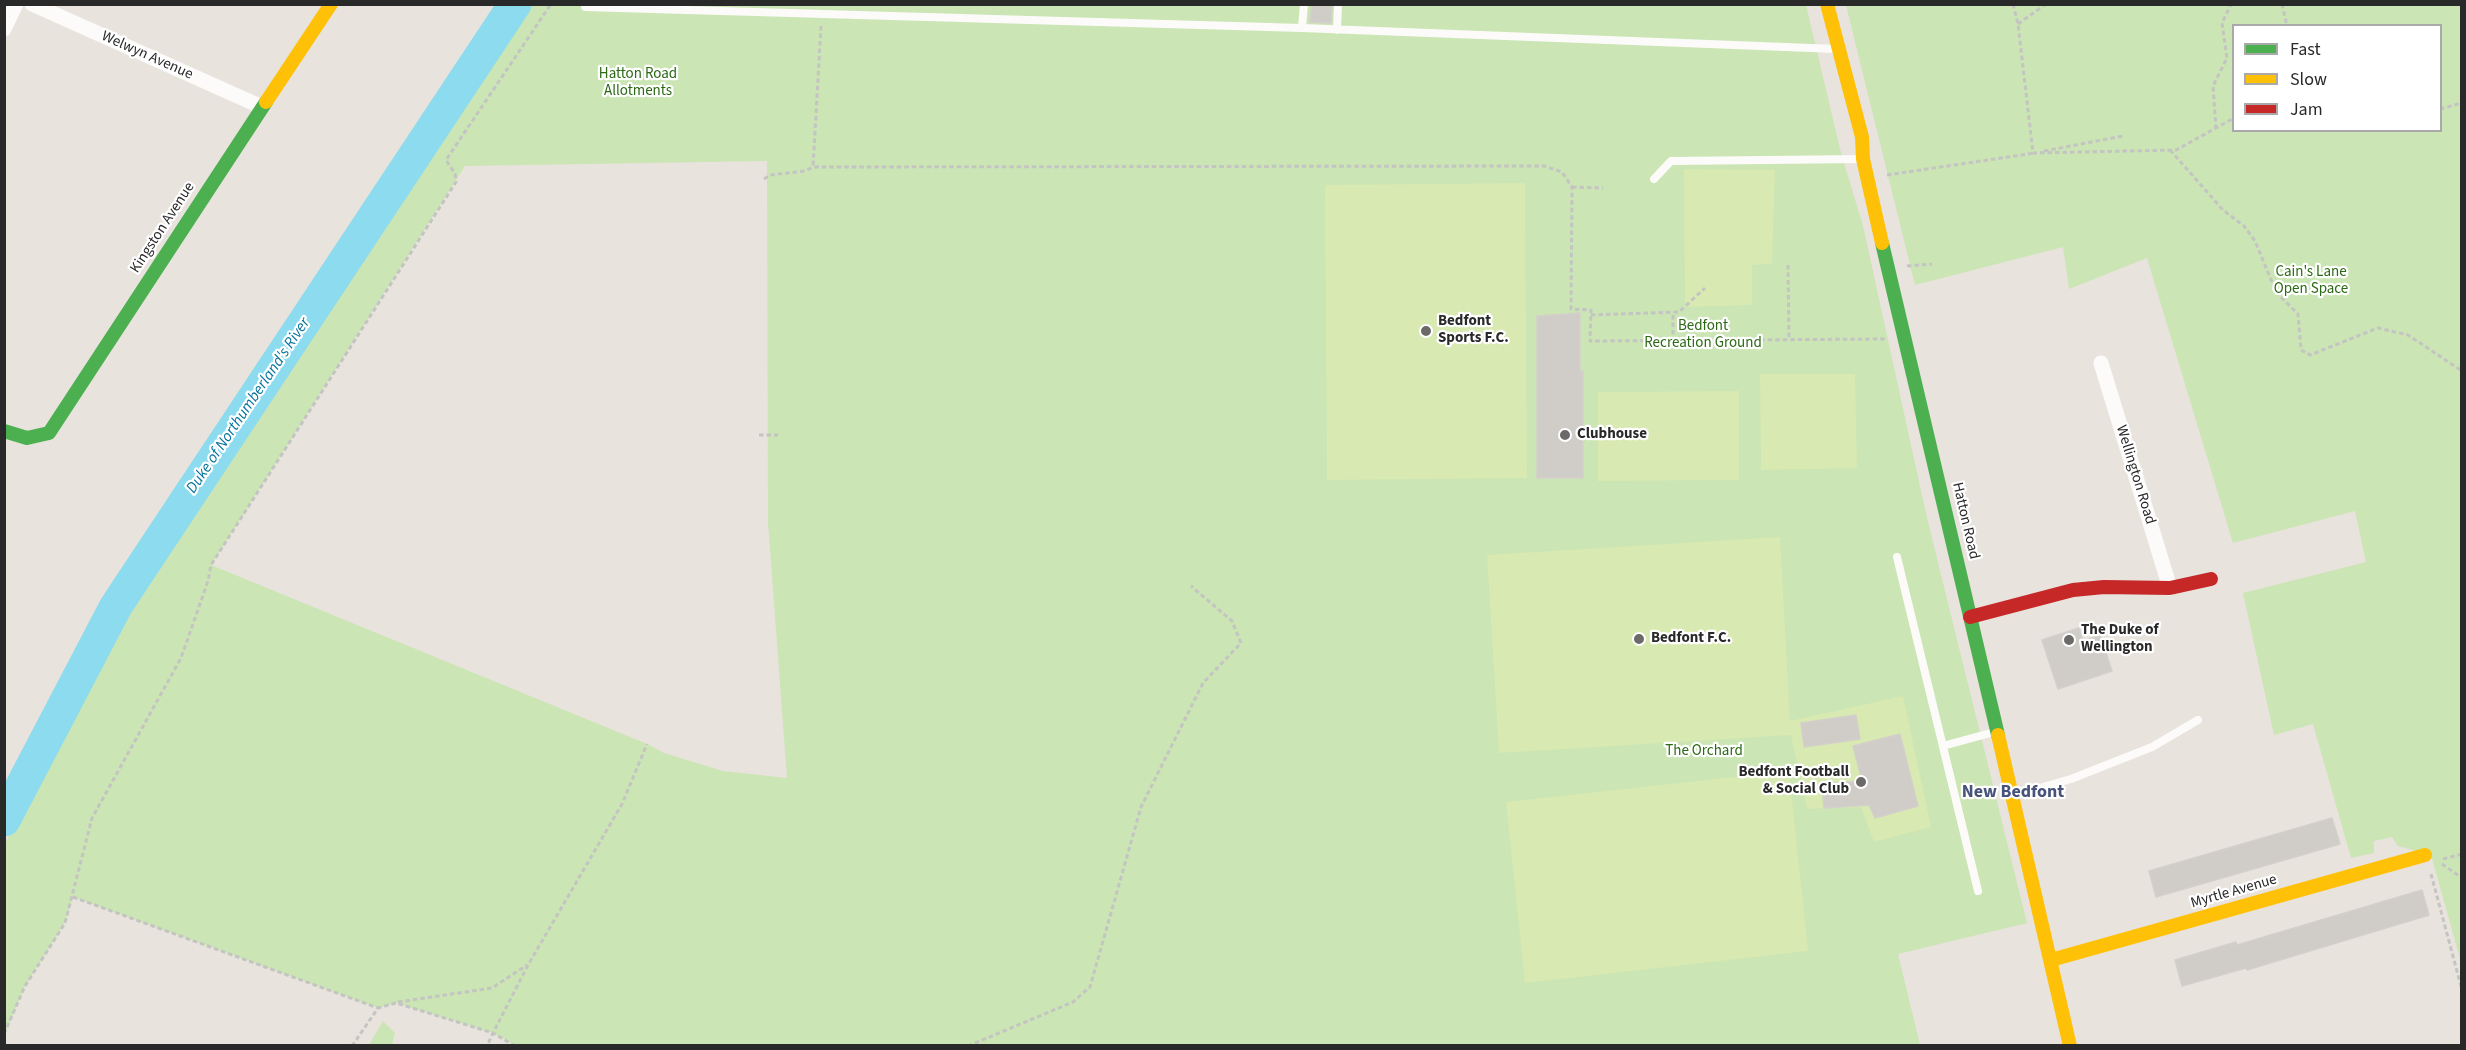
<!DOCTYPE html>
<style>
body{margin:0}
#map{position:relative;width:2466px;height:1050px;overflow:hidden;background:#e8e3dd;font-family:"Source Sans 3",sans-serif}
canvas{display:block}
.frame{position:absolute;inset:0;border:6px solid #292929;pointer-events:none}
.legend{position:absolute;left:2232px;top:24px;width:210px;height:108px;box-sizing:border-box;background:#fff;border:2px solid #a9a9a9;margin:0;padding:8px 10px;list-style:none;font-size:18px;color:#292929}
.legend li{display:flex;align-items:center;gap:12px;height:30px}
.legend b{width:30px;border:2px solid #a9a9a9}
</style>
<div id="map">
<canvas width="2466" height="1050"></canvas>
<div class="frame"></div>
<ul class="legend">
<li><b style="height:8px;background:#4caf50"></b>Fast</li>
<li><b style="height:8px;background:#ffc107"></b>Slow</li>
<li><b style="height:8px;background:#c62828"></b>Jam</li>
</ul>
</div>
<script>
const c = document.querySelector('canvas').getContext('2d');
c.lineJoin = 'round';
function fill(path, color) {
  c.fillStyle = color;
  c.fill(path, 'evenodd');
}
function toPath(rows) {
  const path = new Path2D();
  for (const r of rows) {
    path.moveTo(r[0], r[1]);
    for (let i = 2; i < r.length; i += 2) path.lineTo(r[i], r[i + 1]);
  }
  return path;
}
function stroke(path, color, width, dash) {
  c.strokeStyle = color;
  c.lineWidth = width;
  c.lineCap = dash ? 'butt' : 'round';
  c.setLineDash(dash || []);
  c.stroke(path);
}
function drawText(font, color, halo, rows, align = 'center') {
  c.font = font + ' "Source Sans 3",sans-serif';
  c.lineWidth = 4.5;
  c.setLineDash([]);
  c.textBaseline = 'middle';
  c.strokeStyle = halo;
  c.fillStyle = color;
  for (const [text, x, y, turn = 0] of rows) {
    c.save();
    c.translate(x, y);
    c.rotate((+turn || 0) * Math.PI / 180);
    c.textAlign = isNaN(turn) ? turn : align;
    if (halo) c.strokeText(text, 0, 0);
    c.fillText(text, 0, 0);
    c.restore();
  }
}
const green = toPath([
 [529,5,1806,5,1841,153,1863,226,1927,518,2027,923,1898,954,1920,1045,515,1045,493,1033,396,1003,378,1008,73,897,65,923,25,986,5,1034,5,843,125,609,302,354],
 [767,161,768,522,787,778,723,771,664,753,647,744,211,565,465,166],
 [1846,5,2461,5,2461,962,2431,855,2398,846,2392,837,2374,841,2374,853,2351,858,2313,724,2274,735,2243,593,2366,562,2355,511,2233,543,2147,258,2069,289,2063,247,1915,285],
 [2234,26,2440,26,2440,130,2234,130],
 [383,1021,395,1033,392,1045,369,1045]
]);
const pitch = toPath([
 [1684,169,1775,170,1772,264,1752,265,1752,305,1685,307],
 [1525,183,1527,478,1327,480,1325,185],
 [1760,374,1855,374,1857,468,1761,470],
 [1739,391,1739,480,1598,481,1598,392],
 [1780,537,1790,721,1903,696,1931,827,1874,842,1861,807,1807,809,1791,735,1499,753,1487,555],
 [1789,771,1808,951,1525,983,1506,802]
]);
const river = toPath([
 [4,820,116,606,515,4]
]);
const building = toPath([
 [1312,4,1332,4,1331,23,1310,22,1312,4],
 [1580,313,1580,371,1583,371,1583,478,1537,478,1537,316,1580,313],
 [2079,628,2083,641,2100,635,2112,671,2058,689,2042,640,2079,628],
 [1856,715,1860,739,1804,747,1801,723,1856,715],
 [1900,734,1918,806,1875,818,1869,805,1824,808,1822,784,1862,781,1853,746,1900,734],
 [2332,818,2340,844,2156,897,2149,871,2332,818],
 [2422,890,2429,915,2247,970,2246,968,2182,986,2175,960,2236,942,2237,945,2422,890]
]);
const path = toPath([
 [2013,4,2018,24,2033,153,2176,150,2234,118],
 [2282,4,2287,26],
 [2018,24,2046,4],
 [821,26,813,167,1544,166,1562,172,1572,187,1571,309,1591,310,1590,341,1885,339],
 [2440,109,2462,103],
 [2216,129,2213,86,2227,58,2222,23,2231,4],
 [2170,150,2223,210,2244,226,2255,241,2276,292,2298,314,2301,350,2310,355,2378,328,2408,335,2462,371],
 [2044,151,2123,136],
 [1887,175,2035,153],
 [764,179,770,175,805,171,813,167],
 [1572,187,1603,188],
 [1788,265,1789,340],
 [1907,266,1932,264],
 [1591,315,1679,312,1705,288],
 [1673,342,1673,312],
 [759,435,778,435],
 [2443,859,2462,854],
 [2442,864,2462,878],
 [2431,874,2462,990],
 [73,897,378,1008],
 [398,1002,492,988,527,965],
 [4,1034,25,986,65,923,92,818,181,658,208,581,211,565,456,182,455,174,446,160,551,4],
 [352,1046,378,1008,396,1003,493,1033,487,1046],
 [515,1046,493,1033,528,965,622,804,647,744],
 [968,1046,1073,1002,1090,987,1141,807,1203,683,1241,643,1232,621,1191,586]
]);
const lane = toPath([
 [585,7,1302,28,1836,49],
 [1302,28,1304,4],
 [1337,30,1338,4],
 [1654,179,1671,161,1862,159],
 [1897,557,1978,891],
 [1943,746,1994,732],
 [2015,795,2071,779,2152,747,2198,720]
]);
const street = toPath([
 [32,4,262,107],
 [4,29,16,4],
 [2101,363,2170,588]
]);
const fast = toPath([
 [1882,243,1998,735],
 [4,431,27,438,49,433,266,102]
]);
const slow = toPath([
 [1827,4,1862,137,1863,159,1882,243],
 [266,102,331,4],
 [1998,735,2070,1046],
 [2051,960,2425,855]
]);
const jam = toPath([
 [1970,617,2073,590,2104,587,2170,588,2211,579]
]);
const markers = [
 [1426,331,6,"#6c6a68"],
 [1565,435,6,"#6c6a68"],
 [1639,639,6,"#6c6a68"],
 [2069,640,6,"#6c6a68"],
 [1861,782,6,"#6c6a68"]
];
const streetNames = [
 ["Welwyn Avenue",147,56,24],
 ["Kingston Avenue",163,228,-57],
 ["Wellington Road",2135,475,73],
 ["Hatton Road",1965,521,77],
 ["Myrtle Avenue",2234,892,-16]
];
const parkNames = [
 ["Hatton Road",638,75],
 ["Allotments",638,92],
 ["Cain's Lane",2311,273],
 ["Open Space",2311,290],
 ["Bedfont",1703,327],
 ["Recreation Ground",1703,344],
 ["The Orchard",1704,752]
];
const poiNames = [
 ["Bedfont",1438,322],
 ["Sports F.C.",1438,339],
 ["Clubhouse",1577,435],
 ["The Duke of",2081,631],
 ["Wellington",2081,648],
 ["Bedfont F.C.",1651,639],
 ["Bedfont Football",1849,773,"right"],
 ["& Social Club",1849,790,"right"]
];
const waterNames = [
 ["Duke of Northumberland's River",249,406,-56]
];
const quarterNames = [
 ["New Bedfont",2013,793]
];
fill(green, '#cbe5b4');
fill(pitch, '#d8e9b1');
stroke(river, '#8cdbee', 33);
fill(building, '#d0cdc9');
stroke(building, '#d3cfca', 1.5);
stroke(path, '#c4c4c3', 3, [4.5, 3]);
stroke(lane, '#fcfbfa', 8);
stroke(street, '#fcfbfa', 15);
stroke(fast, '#4caf50', 14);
stroke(slow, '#ffc107', 14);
stroke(jam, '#c62828', 14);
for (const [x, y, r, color] of markers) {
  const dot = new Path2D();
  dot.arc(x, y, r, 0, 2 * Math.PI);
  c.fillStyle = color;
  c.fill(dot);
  stroke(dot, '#fff', 2);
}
drawText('15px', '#292929', '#fff', streetNames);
drawText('15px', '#2c6915', '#fff', parkNames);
drawText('bold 15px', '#292929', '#fff', poiNames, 'left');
drawText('italic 16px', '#06749f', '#fff', waterNames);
drawText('bold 18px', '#47537b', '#fff', quarterNames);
</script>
